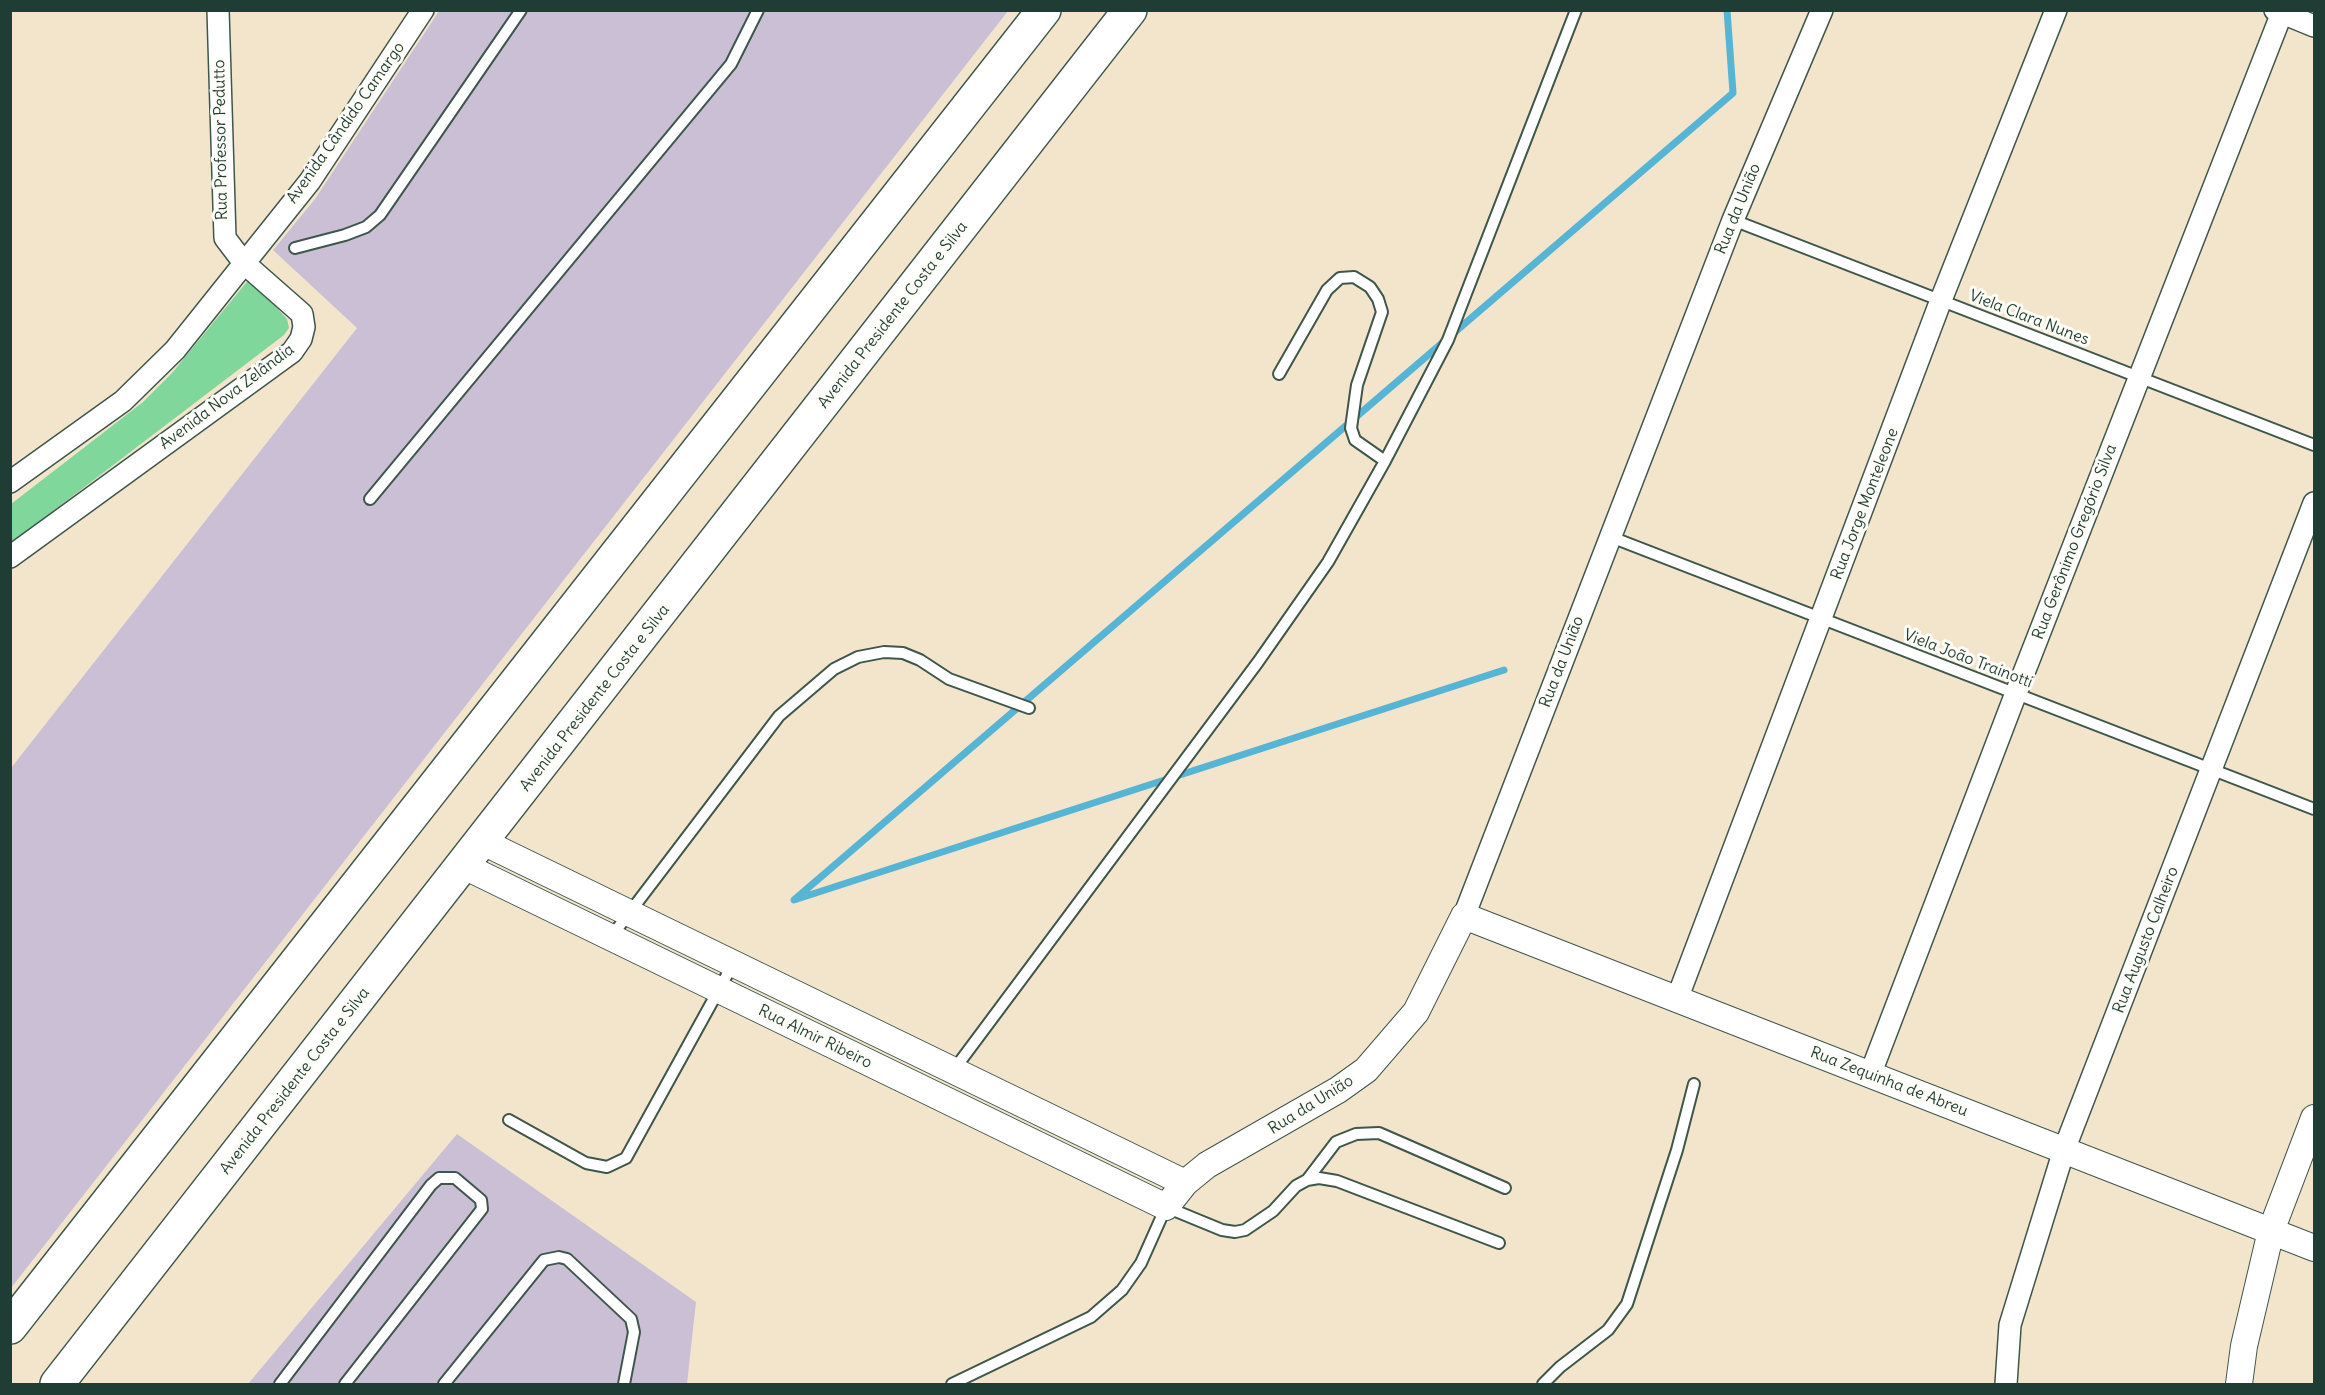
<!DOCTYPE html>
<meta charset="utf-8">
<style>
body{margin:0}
#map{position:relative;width:2325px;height:1395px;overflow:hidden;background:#f3e5cc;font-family:Delius,sans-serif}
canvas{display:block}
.frame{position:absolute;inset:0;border:12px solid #1f3d34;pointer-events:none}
</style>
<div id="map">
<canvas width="2325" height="1395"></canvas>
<div class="frame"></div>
</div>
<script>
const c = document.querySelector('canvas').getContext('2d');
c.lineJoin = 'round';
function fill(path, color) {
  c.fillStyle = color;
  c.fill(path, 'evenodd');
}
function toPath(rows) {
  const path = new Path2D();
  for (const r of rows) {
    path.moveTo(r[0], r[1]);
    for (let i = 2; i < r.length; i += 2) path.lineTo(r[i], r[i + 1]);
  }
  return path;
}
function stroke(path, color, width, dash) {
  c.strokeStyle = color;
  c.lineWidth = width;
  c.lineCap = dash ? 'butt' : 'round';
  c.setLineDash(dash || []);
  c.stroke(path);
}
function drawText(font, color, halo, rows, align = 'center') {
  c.font = font + ' Delius,sans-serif';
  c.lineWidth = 6;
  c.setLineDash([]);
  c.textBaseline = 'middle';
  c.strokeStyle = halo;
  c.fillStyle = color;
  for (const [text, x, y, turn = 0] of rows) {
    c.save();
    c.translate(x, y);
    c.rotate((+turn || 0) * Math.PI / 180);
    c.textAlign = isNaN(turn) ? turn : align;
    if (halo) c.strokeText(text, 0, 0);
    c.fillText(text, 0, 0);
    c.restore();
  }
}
const industrial = toPath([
 [439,11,1008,11,11,1288,11,768,357,328,273,250,315,199],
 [457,1134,696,1302,687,1384,248,1384]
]);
const green = toPath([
 [250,278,287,319,289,328,284,335,11,543,11,504,143,402,172,373]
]);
const stream = toPath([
 [1504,670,794,900,1733,93,1727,10]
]);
const service = toPath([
 [1733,220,2314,445],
 [295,248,345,235,366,227,380,215,521,10],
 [1279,374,1327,290,1340,278,1354,277,1370,287,1378,299,1382,312,1357,385,1351,428,1355,440,1385,461],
 [370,499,731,64,758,10],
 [1611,537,2314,809],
 [611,937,779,716,834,669,858,657,884,652,903,653,920,660,949,679,1029,708],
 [953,1071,1258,662,1328,562,1385,461,1448,340,1576,10],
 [509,1120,586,1163,607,1167,626,1158,733,964],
 [1307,1180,1336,1142,1356,1134,1379,1133,1505,1188],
 [280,1384,431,1185,439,1178,455,1178,481,1200,482,1209,345,1384],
 [444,1384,544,1260,559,1257,567,1259,631,1319,634,1332,624,1384],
 [952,1384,1091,1317,1122,1290,1141,1263,1166,1207,1222,1230,1235,1232,1245,1230,1273,1211,1296,1186,1307,1180,1319,1178,1337,1181,1499,1243],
 [1543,1384,1560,1367,1608,1330,1627,1304,1677,1150,1694,1084]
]);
const minor = toPath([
 [2275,10,2314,26],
 [10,482,123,401,175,350,310,181,423,10],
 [10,557,292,352,301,339,304,327,302,314,244,263,225,238,218,10],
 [1464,916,1733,220,1822,10],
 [1677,999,1941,300,2056,10],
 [1870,1075,2016,693,2283,10],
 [2006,1384,2010,1325,2064,1150,2314,503]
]);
const tertiary = toPath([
 [483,842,1185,1183],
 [464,866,1166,1207,1185,1183,1207,1165,1338,1090,1366,1070,1416,1012,1464,916,2314,1248],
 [2239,1384,2244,1346,2271,1231,2314,1118]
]);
const trunk = toPath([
 [10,1327,1044,10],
 [57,1384,1130,10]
]);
const streetNames = [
 ["Avenida Cândido Camargo",346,123,-55],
 ["Rua Professor Pedutto",221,140,-91],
 ["Rua da União",1738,209,-68],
 ["Avenida Presidente Costa e Silva",893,315,-52],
 ["Viela Clara Nunes",2029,318,21],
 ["Avenida Nova Zelândia",227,397,-37],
 ["Rua Jorge Monteleone",1865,504,-69],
 ["Rua Gerônimo Gregório Silva",2075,542,-69],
 ["Viela João Trainotti",1968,659,21],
 ["Rua da União",1562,662,-69],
 ["Avenida Presidente Costa e Silva",595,698,-52],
 ["Rua Augusto Calheiro",2146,940,-69],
 ["Rua Almir Ribeiro",815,1037,26],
 ["Avenida Presidente Costa e Silva",295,1081,-52],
 ["Rua Zequinha de Abreu",1889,1082,21],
 ["Rua da União",1311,1105,-32]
];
fill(industrial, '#cbbfd6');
fill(green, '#80d79b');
stroke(stream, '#56b5d5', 7);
stroke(service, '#3f564b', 14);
stroke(minor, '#3f564b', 24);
stroke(tertiary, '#3f564b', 28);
stroke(trunk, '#3f564b', 36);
stroke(service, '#fff', 10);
stroke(minor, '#fff', 21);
stroke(tertiary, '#fff', 26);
stroke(trunk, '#fff', 33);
drawText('16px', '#1f3d34', '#fdfcf7', streetNames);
</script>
